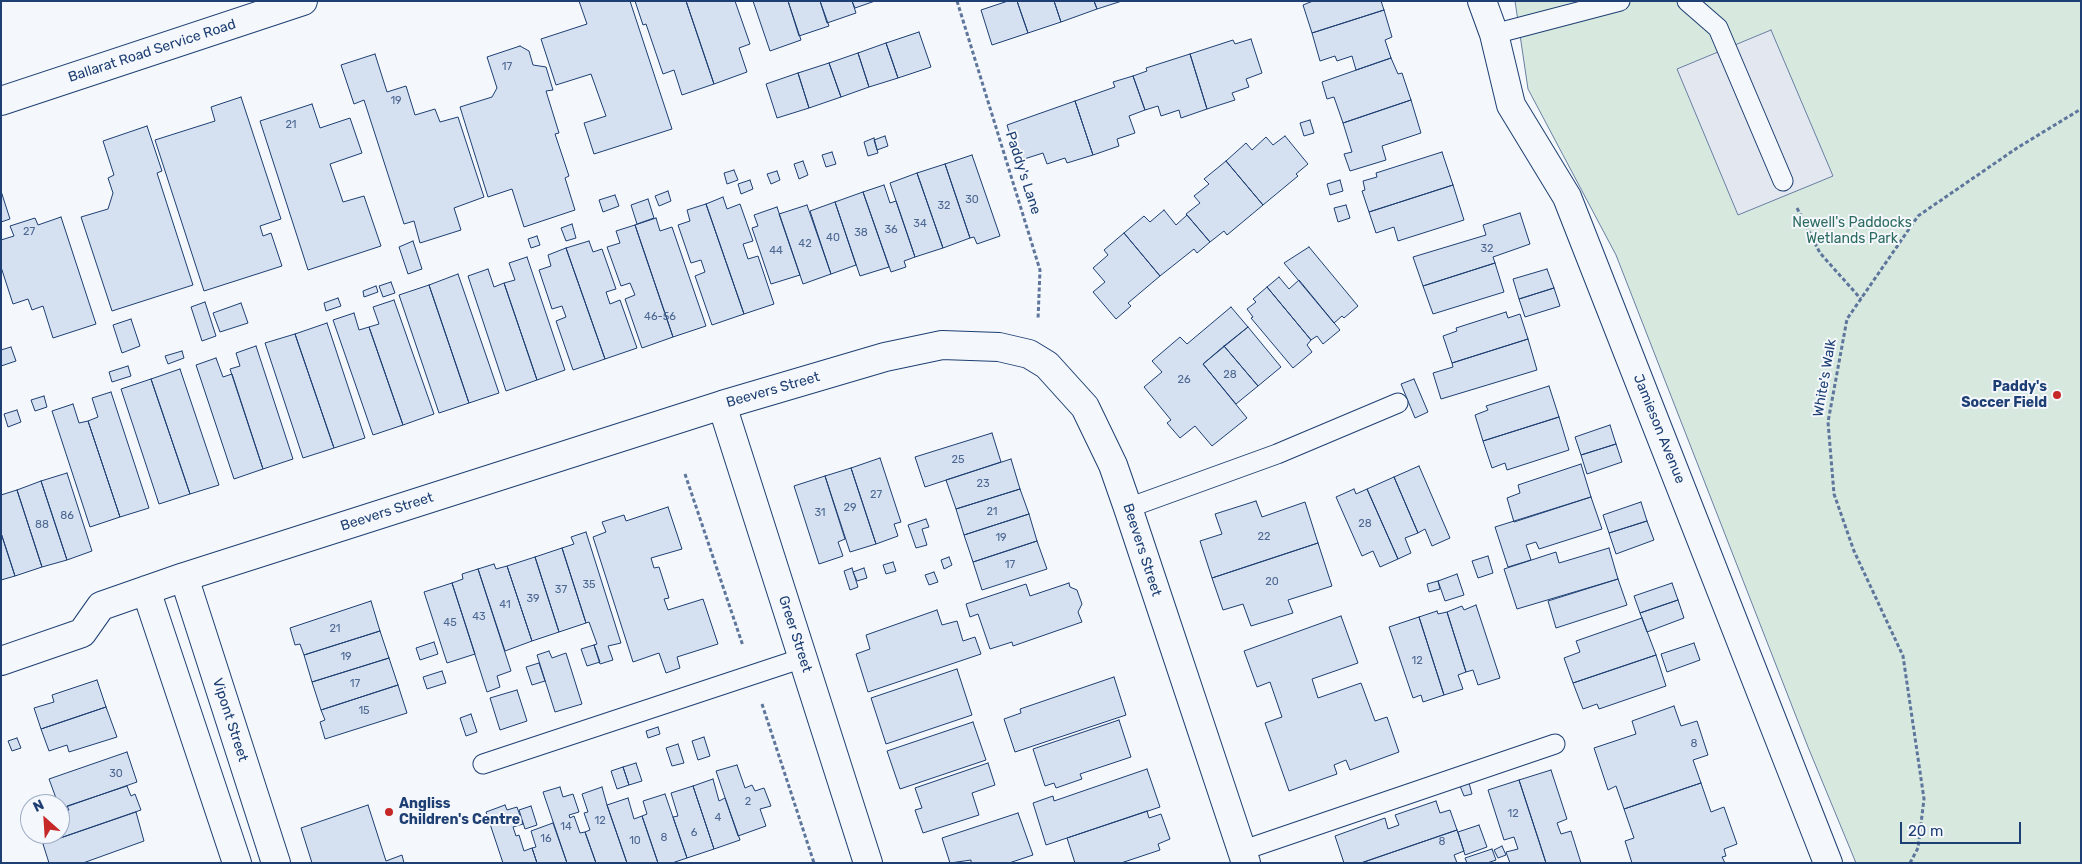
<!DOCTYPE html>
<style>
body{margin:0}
#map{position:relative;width:2082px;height:864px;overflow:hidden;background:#f4f7fb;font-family:Rubik,sans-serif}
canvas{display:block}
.frame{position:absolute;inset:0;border:2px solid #1d3f73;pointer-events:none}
.north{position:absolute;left:20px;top:794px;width:50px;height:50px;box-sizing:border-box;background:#f4f7fb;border:1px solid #9eadc5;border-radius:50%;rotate:334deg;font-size:14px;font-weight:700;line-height:20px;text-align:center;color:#1d3f73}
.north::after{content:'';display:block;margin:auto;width:18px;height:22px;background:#c62828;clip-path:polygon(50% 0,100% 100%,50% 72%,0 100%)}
.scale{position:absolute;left:1900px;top:822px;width:121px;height:22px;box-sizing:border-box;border:2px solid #1d3f73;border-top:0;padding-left:6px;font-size:15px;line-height:18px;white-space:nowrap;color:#1d3f73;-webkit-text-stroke:4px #f4f7fb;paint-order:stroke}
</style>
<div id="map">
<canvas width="2082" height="864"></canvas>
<div class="frame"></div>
<div class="north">N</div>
<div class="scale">20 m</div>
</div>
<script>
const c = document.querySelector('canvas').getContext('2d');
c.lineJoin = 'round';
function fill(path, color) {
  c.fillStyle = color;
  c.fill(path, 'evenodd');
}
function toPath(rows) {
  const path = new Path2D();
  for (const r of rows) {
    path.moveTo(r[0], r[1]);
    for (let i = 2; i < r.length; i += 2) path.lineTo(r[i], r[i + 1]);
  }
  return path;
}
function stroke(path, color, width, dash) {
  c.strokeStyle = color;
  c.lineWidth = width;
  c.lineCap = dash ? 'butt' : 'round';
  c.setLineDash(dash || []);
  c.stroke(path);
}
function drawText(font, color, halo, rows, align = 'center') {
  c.font = font + ' Rubik,sans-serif';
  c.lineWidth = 4;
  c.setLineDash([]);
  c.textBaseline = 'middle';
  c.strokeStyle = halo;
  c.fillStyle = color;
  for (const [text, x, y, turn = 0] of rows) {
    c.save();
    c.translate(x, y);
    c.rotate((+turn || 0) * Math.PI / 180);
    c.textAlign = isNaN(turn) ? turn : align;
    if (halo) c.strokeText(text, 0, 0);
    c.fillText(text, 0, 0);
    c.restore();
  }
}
const green = toPath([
 [1515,1,2081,1,2081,863,1856,863,1808,747,1616,255,1528,89,1515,1]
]);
const parking = toPath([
 [1771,30,1833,176,1738,215,1677,69,1771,30]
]);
const building = toPath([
 [579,1,630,1,672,129,594,154,584,123,606,116,591,74,556,85,541,39,587,24,579,1],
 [635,1,686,1,714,84,682,95,674,70,663,74,646,24,643,25,635,1],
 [686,1,735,1,750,44,739,48,747,72,714,84,686,1],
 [753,1,788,1,801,40,770,51,753,1],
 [788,1,820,1,829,26,799,36,788,1],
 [820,1,852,1,856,13,827,23,820,1],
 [852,1,875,1,855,8,852,1],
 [1008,1,1017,1,1028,33,992,45,981,10,1008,1],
 [1017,1,1054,1,1061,22,1028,33,1017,1],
 [1054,1,1094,1,1097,9,1061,22,1054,1],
 [1094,1,1122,1,1097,9,1094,1],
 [1313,1,1381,1,1384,10,1312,33,1303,5,1313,1],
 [1384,10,1392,37,1385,40,1391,58,1356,70,1352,56,1337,61,1335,56,1320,61,1312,33,1384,10],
 [919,32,931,67,898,78,886,43,919,32],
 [1251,39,1262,73,1246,79,1249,87,1232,93,1235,100,1207,109,1190,54,1233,40,1235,44,1251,39],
 [886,43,898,78,869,87,858,53,886,43],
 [520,46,529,51,533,65,546,67,553,90,546,91,559,133,555,134,569,176,565,178,575,210,524,227,512,189,488,197,460,107,492,97,497,88,487,57,520,46],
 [858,53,869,87,841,97,829,63,858,53],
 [375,54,387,92,406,86,415,115,435,109,440,122,458,117,484,197,454,208,461,230,420,243,414,221,404,224,364,100,354,104,341,65,375,54],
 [1190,54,1207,109,1181,118,1179,110,1161,116,1158,106,1145,110,1133,76,1147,71,1146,68,1190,54],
 [1391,58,1398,74,1402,73,1411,100,1343,123,1334,97,1327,99,1322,82,1391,58],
 [829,63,841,97,809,108,798,73,829,63],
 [798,73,809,108,777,118,766,84,798,73],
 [1133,76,1145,110,1129,116,1135,133,1117,139,1119,146,1093,155,1075,101,1115,87,1113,82,1133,76],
 [241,97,281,219,260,226,263,236,271,233,282,266,204,291,155,140,215,121,211,107,241,97],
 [1411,100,1421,133,1382,146,1386,160,1350,171,1344,154,1352,152,1343,123,1411,100],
 [1075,101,1093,155,1067,163,1065,158,1047,164,1043,153,1018,161,1007,125,1075,101],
 [312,104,320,128,350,118,362,153,330,164,343,202,364,196,381,246,308,270,260,121,312,104],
 [1310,120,1314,133,1304,136,1300,123,1310,120],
 [147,126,162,171,157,173,193,285,112,311,81,217,108,209,113,193,108,178,114,175,103,141,147,126],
 [885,136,888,146,877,150,874,140,885,136],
 [1285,136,1308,164,1296,174,1298,176,1263,205,1226,161,1246,143,1252,150,1266,137,1273,145,1285,136],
 [874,138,878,153,868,156,864,142,874,138],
 [832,152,836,164,826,167,822,155,832,152],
 [1442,152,1453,185,1369,212,1362,191,1365,190,1363,181,1377,177,1376,173,1442,152],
 [972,155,1000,236,977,244,974,237,970,238,945,164,972,155],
 [803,161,808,175,799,179,794,164,803,161],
 [1226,161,1263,205,1227,235,1224,231,1210,242,1186,214,1200,203,1194,196,1209,184,1204,179,1226,161],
 [945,164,970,238,943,248,917,173,945,164],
 [734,170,738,180,727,184,724,173,734,170],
 [777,171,780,180,771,184,767,174,777,171],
 [917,173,943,248,915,257,890,183,917,173],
 [750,180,753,189,741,194,738,184,750,180],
 [1340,180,1343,191,1330,195,1327,184,1340,180],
 [884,185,890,203,896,201,915,257,904,261,906,267,891,272,863,192,884,185],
 [1453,185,1464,220,1398,241,1394,227,1376,233,1369,212,1453,185],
 [1,191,10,219,1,222,1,191],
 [668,191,671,201,659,206,655,196,668,191],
 [863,192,889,267,860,276,835,202,863,192],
 [615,195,619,206,603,212,599,200,615,195],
 [723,197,727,209,740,204,753,241,743,244,748,259,758,256,774,304,744,314,706,204,723,197],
 [648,199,654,218,637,224,631,205,648,199],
 [835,202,856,265,831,274,810,211,835,202],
 [706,204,744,314,712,325,695,276,705,272,701,260,691,263,678,225,690,221,687,210,706,204],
 [807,205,831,274,803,284,779,214,807,205],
 [1346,205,1350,218,1338,222,1334,208,1346,205],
 [777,207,800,275,771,284,752,228,758,226,754,215,777,207],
 [1164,210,1176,225,1187,215,1210,242,1197,253,1194,249,1160,276,1124,233,1144,216,1150,222,1164,210],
 [1520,213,1530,244,1493,257,1495,263,1423,286,1413,257,1486,235,1483,225,1520,213],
 [61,217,96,324,53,338,43,306,32,310,28,299,13,304,1,267,1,240,14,236,10,226,35,218,38,225,61,217],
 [656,218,660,231,672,227,706,326,673,337,635,225,656,218],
 [572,224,576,238,566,241,561,228,572,224],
 [635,225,673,337,642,348,625,299,635,295,630,283,621,286,607,247,620,243,616,231,635,225],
 [1124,233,1160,276,1128,303,1131,306,1116,319,1093,292,1105,282,1093,268,1108,255,1104,250,1124,233],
 [537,236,540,245,531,248,528,239,537,236],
 [413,241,422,269,408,274,399,247,413,241],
 [589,241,593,252,602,249,616,289,606,292,610,304,620,300,637,348,605,359,566,248,589,241],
 [1309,247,1358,306,1344,318,1342,316,1334,323,1284,263,1309,247],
 [566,248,605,359,573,370,556,321,566,317,562,306,552,309,539,270,551,266,548,255,566,248],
 [527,257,565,370,537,380,504,283,515,280,509,263,527,257],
 [1495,263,1504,292,1433,314,1423,286,1495,263],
 [488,269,494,287,504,283,537,380,506,391,468,276,488,269],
 [1547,269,1554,288,1519,299,1513,279,1547,269],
 [458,274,499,393,469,403,429,285,458,274],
 [1279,277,1289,289,1299,280,1340,330,1323,344,1317,336,1311,340,1267,287,1279,277],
 [391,282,395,293,383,297,379,286,391,282],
 [429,285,469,403,439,413,399,295,429,285],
 [376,286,378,292,364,297,363,291,376,286],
 [1267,287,1311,340,1307,345,1312,352,1293,368,1251,318,1253,317,1247,309,1256,302,1253,299,1267,287],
 [1554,288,1560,306,1525,317,1519,299,1554,288],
 [338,298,341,306,326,311,324,303,338,298],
 [394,300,434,414,403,425,369,327,379,324,373,307,394,300],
 [205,302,216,336,202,341,191,307,205,302],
 [241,303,248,323,220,332,213,313,241,303],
 [1231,307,1248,327,1203,364,1247,418,1212,446,1195,426,1180,438,1167,423,1171,420,1144,387,1162,372,1152,361,1180,337,1187,344,1231,307],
 [1506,312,1508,318,1520,314,1528,339,1452,363,1443,336,1457,331,1456,328,1506,312],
 [354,313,359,330,369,327,403,425,373,435,333,320,354,313],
 [131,319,140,346,122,353,113,325,131,319],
 [327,323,365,438,334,448,295,334,327,323],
 [1248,327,1281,367,1258,386,1224,346,1248,327],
 [295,334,334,448,303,458,265,343,295,334],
 [1528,339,1537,370,1441,399,1433,373,1453,367,1452,363,1528,339],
 [256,346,293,459,263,469,230,369,240,366,236,353,256,346],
 [1224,346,1258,386,1236,404,1203,364,1224,346],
 [11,347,16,361,1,366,1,350,11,347],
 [182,351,184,358,168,364,165,356,182,351],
 [216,358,223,377,232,374,263,469,234,479,196,365,216,358],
 [128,366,131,376,112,382,109,372,128,366],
 [180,369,219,485,190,494,151,379,180,369],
 [151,379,190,494,159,504,121,389,151,379],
 [1414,379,1428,412,1415,418,1401,384,1414,379],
 [1549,386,1559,417,1483,441,1475,415,1488,410,1486,406,1549,386],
 [111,392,149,508,120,517,88,421,98,417,92,398,111,392],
 [44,396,47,407,35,411,31,400,44,396],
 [73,404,79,423,88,421,120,517,90,527,52,411,73,404],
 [17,410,21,422,8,427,4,414,17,410],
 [1559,417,1569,450,1507,470,1505,463,1492,468,1483,441,1559,417],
 [1610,425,1616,444,1581,455,1575,437,1610,425],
 [992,433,1001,462,925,487,915,457,992,433],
 [1616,444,1622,462,1587,474,1581,455,1616,444],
 [880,458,901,522,894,524,898,536,876,544,851,468,880,458],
 [1011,459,1020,489,956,509,946,480,1011,459],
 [1581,464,1591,497,1514,522,1507,498,1520,493,1518,485,1581,464],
 [1419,466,1450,538,1432,546,1425,529,1418,533,1394,477,1419,466],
 [851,468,876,544,850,552,825,476,851,468],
 [67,473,92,551,67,560,41,481,67,473],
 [825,476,845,539,838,542,843,556,819,564,794,486,825,476],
 [1394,477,1418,533,1405,538,1411,553,1398,559,1367,489,1394,477],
 [41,481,67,560,42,567,17,490,41,481],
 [1020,489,1029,514,964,535,956,509,1020,489],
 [1354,489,1356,494,1367,489,1398,559,1380,567,1373,551,1362,556,1336,497,1354,489],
 [17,490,42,567,15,576,1,533,1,495,17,490],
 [1591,497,1602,529,1539,549,1536,542,1526,545,1531,560,1508,567,1495,527,1591,497],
 [1256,501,1262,517,1305,502,1318,543,1212,578,1200,541,1222,534,1215,514,1256,501],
 [1641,502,1647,521,1609,533,1603,515,1641,502],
 [668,507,682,549,651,558,654,568,659,567,669,598,664,599,668,610,703,599,718,644,677,657,680,668,666,673,659,653,633,662,593,537,606,532,602,522,624,515,626,521,668,507],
 [1029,514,1037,541,973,562,964,535,1029,514],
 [926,519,929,527,922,529,927,545,916,548,908,525,926,519],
 [1647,521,1654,540,1616,554,1609,533,1647,521],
 [586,532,621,643,608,646,613,660,600,664,594,645,597,644,589,622,586,623,562,548,574,544,571,537,586,532],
 [1,533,15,576,1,580,1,533],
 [1037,541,1047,569,982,590,973,562,1037,541],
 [1318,543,1332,586,1288,600,1293,613,1251,626,1243,604,1223,610,1212,578,1318,543],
 [562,548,586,623,559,632,535,557,562,548],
 [1609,548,1618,579,1517,609,1504,569,1556,552,1559,563,1609,548],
 [1488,556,1493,573,1478,578,1472,561,1488,556],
 [535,557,559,632,532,641,507,566,535,557],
 [949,557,952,565,944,569,941,560,949,557],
 [893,562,896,571,886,574,883,565,893,562],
 [494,564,496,569,507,566,532,641,505,651,478,569,494,564],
 [852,568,858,587,850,590,844,571,852,568],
 [864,568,867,578,857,581,853,572,864,568],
 [478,569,511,671,497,676,500,687,487,692,452,583,463,579,462,574,478,569],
 [934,572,938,582,929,585,925,575,934,572],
 [1457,574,1464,595,1445,601,1438,581,1457,574],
 [1618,579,1627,605,1556,628,1548,601,1618,579],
 [1438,581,1440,589,1429,592,1427,584,1438,581],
 [452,583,475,654,447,663,424,592,452,583],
 [1069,583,1070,587,1077,590,1082,604,1078,612,1082,622,1013,646,1012,642,990,649,978,614,970,617,966,604,1026,584,1030,596,1069,583],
 [1672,583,1678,600,1640,613,1634,596,1672,583],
 [1678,600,1684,618,1647,632,1640,613,1678,600],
 [371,601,380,631,304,655,300,644,295,645,290,628,371,601],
 [1476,605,1500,678,1478,685,1473,670,1466,672,1447,612,1462,606,1464,610,1476,605],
 [937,610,942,625,957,621,963,641,975,637,981,654,868,692,856,654,870,649,866,635,937,610],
 [1437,611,1438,614,1447,612,1466,672,1458,675,1463,689,1444,695,1419,617,1437,611],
 [1341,616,1358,663,1312,679,1318,698,1361,683,1375,721,1387,717,1399,752,1350,770,1346,760,1334,765,1337,774,1289,791,1265,723,1282,717,1270,682,1257,687,1244,651,1341,616],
 [1419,617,1444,695,1423,702,1421,695,1413,698,1389,627,1419,617],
 [1642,618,1656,655,1573,683,1564,658,1580,652,1576,641,1642,618],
 [380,631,389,658,312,682,304,655,380,631],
 [434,642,438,654,420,660,416,648,434,642],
 [1694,643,1700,660,1667,672,1661,654,1694,643],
 [594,645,600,662,587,666,581,649,594,645],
 [549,651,552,658,566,653,582,704,555,712,537,655,549,651],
 [1656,655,1666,686,1599,709,1597,704,1583,709,1573,683,1656,655],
 [389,658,398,685,321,710,312,682,389,658],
 [539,663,545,681,532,685,526,667,539,663],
 [957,669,972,715,886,744,871,698,957,669],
 [442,671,446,683,427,689,423,677,442,671],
 [1114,677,1126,715,1015,752,1004,719,1021,713,1020,709,1114,677],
 [97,680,106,707,41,729,34,708,54,702,52,695,97,680],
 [398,685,407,713,325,739,320,722,325,720,321,710,398,685],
 [517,690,527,721,500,730,490,698,517,690],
 [1674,706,1681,726,1697,721,1708,755,1693,760,1701,783,1624,809,1616,786,1608,790,1594,748,1636,734,1632,721,1674,706],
 [106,707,117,737,69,752,67,745,49,751,41,729,106,707],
 [471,714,477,732,466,736,460,718,471,714],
 [1119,720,1131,757,1080,774,1082,779,1056,788,1054,783,1045,786,1033,749,1119,720],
 [973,722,986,760,900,789,887,751,973,722],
 [658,727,660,734,648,738,646,731,658,727],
 [704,737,710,756,698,760,692,741,704,737],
 [17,738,21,748,12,751,8,741,17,738],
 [678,744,684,763,672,766,666,748,678,744],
 [127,752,137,782,60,809,49,779,127,752],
 [636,763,642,781,629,785,623,767,636,763],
 [988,763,995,785,972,793,979,815,923,833,915,810,922,808,915,788,988,763],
 [737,765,745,788,752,785,755,791,764,788,771,806,760,809,766,826,738,836,716,771,737,765],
 [623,767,629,785,617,789,611,771,623,767],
 [1147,769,1160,807,1046,845,1033,803,1053,796,1054,801,1147,769],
 [1551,770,1567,819,1557,823,1561,834,1571,831,1581,863,1546,863,1519,780,1551,770],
 [713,779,719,801,725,798,740,840,714,849,693,786,713,779],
 [1519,780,1539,841,1546,863,1510,863,1506,852,1518,849,1514,837,1504,840,1488,790,1519,780],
 [1469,783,1472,794,1464,796,1460,786,1469,783],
 [1701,783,1711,812,1724,807,1737,844,1724,849,1726,856,1722,857,1725,863,1632,863,1625,841,1634,838,1624,809,1701,783],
 [127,786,131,796,135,794,141,810,60,838,60,813,69,810,67,806,127,786],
 [693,786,714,849,687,858,673,817,678,816,671,793,693,786],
 [560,787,563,797,573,794,579,812,569,815,570,818,574,816,580,833,585,832,596,863,567,863,543,792,560,787],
 [602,787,607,805,627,863,596,863,585,832,590,830,584,813,588,812,582,794,602,787],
 [665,794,687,858,672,863,658,863,642,816,647,814,643,801,665,794],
 [628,798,634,819,642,816,658,863,627,863,607,805,628,798],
 [1436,801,1440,813,1450,810,1457,830,1361,863,1344,863,1335,836,1385,818,1388,829,1399,825,1395,815,1436,801],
 [368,805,386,861,402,855,404,863,312,863,301,828,368,805],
 [505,805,507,810,517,807,523,824,513,827,516,836,519,835,524,851,532,848,537,863,503,863,486,812,505,805],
 [531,806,537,825,525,829,519,810,531,806],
 [1147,811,1149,818,1161,814,1170,839,1158,844,1160,850,1121,863,1075,863,1067,838,1147,811],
 [136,812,144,841,83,863,49,863,43,844,136,812],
 [1018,813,1033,855,1009,863,971,863,971,860,950,863,942,838,1018,813],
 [553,823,567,863,537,863,532,848,536,847,531,831,553,823],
 [1479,825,1487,847,1465,855,1458,832,1479,825],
 [1457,830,1464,851,1454,855,1457,863,1361,863,1457,830],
 [1502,846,1506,855,1498,858,1494,850,1502,846],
 [1492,849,1496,860,1487,863,1467,863,1465,858,1492,849]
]);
const path = toPath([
 [957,1,1040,270,1038,320],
 [1797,208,1820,253,1861,299],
 [685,474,743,646],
 [762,704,814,863],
 [1910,863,1918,848,1924,799,1903,656,1854,551,1834,494,1828,422,1847,319,1918,216,2017,148,2081,109]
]);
const lane = toPath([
 [1687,1,1718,28,1783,181],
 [1494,34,1620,1],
 [1128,508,1277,454,1398,403],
 [483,764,803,658],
 [1241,851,1555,744]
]);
const street = toPath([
 [1482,1,1494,34,1511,105,1567,197,1828,863],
 [1,101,303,1],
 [722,405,868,863],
 [184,577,276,863],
 [146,590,237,863],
 [1,661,82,633,101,606,184,577,722,405,885,357,942,345,999,347,1029,354,1047,365,1085,407,1113,465,1128,508,1246,863]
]);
const markers = [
 [2057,395,5,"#c62828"],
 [389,812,5,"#c62828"]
];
const numberNames = [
 ["17",507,67],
 ["19",396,101],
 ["21",291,125],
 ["30",972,200],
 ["32",944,206],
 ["34",920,224],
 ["36",891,230],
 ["27",29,232],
 ["38",861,233],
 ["40",833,238],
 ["42",805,244],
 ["32",1487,249],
 ["44",776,251],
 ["46-56",660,317],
 ["28",1230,375],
 ["26",1184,380],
 ["25",958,460],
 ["23",983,484],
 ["27",876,495],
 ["29",850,508],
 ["21",992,512],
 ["31",820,513],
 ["86",67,516],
 ["28",1365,524],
 ["88",42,525],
 ["22",1264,537],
 ["19",1001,538],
 ["17",1010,565],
 ["20",1272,582],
 ["35",589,585],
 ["37",561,590],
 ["39",533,599],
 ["41",505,605],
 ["43",479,617],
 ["45",450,623],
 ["21",335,629],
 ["19",346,657],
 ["12",1417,661],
 ["17",355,684],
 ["15",364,711],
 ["8",1694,744],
 ["30",116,774],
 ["2",748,802],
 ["12",1513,814],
 ["4",718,818],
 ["12",600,821],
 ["14",566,827],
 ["6",694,833],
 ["8",664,838],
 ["16",546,839],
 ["10",635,841],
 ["8",1442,842]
];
const streetNames = [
 ["Ballarat Road Service Road",152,51,-18],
 ["Paddy's Lane",1023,173,72],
 ["White's Walk",1825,378,-80],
 ["Beevers Street",773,390,-16],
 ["Jamieson Avenue",1659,429,68],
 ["Beevers Street",387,512,-18],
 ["Beevers Street",1142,550,72],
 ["Greer Street",795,634,72],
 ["Vipont Street",230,720,72]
];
const parkNames = [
 ["Newell's Paddocks",1852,223],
 ["Wetlands Park",1852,239]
];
const poiNames = [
 ["Paddy's",2047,387],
 ["Soccer Field",2047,403],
 ["Angliss",399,804,"left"],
 ["Children's Centre",399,820,"left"]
];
fill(green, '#d7e8df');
stroke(green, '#687fa3', 1);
fill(parking, '#e3e8f0');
stroke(parking, '#687fa3', 1);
fill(building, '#d5e0f0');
stroke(building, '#1d3f73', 1);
stroke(lane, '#1d3f73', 21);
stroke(street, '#1d3f73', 30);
stroke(path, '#5e769c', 3, [4, 2.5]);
stroke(lane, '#f4f7fb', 19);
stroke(street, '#f4f7fb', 28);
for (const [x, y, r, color] of markers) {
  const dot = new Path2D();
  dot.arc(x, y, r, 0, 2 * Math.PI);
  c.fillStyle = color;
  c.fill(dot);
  stroke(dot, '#f4f7fb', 2);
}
drawText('11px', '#4b6792', null, numberNames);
drawText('14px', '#1d3f73', '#f4f7fb', streetNames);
drawText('14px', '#2c6c60', '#f4f7fb', parkNames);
drawText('bold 14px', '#1d3f73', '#f4f7fb', poiNames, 'right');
</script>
